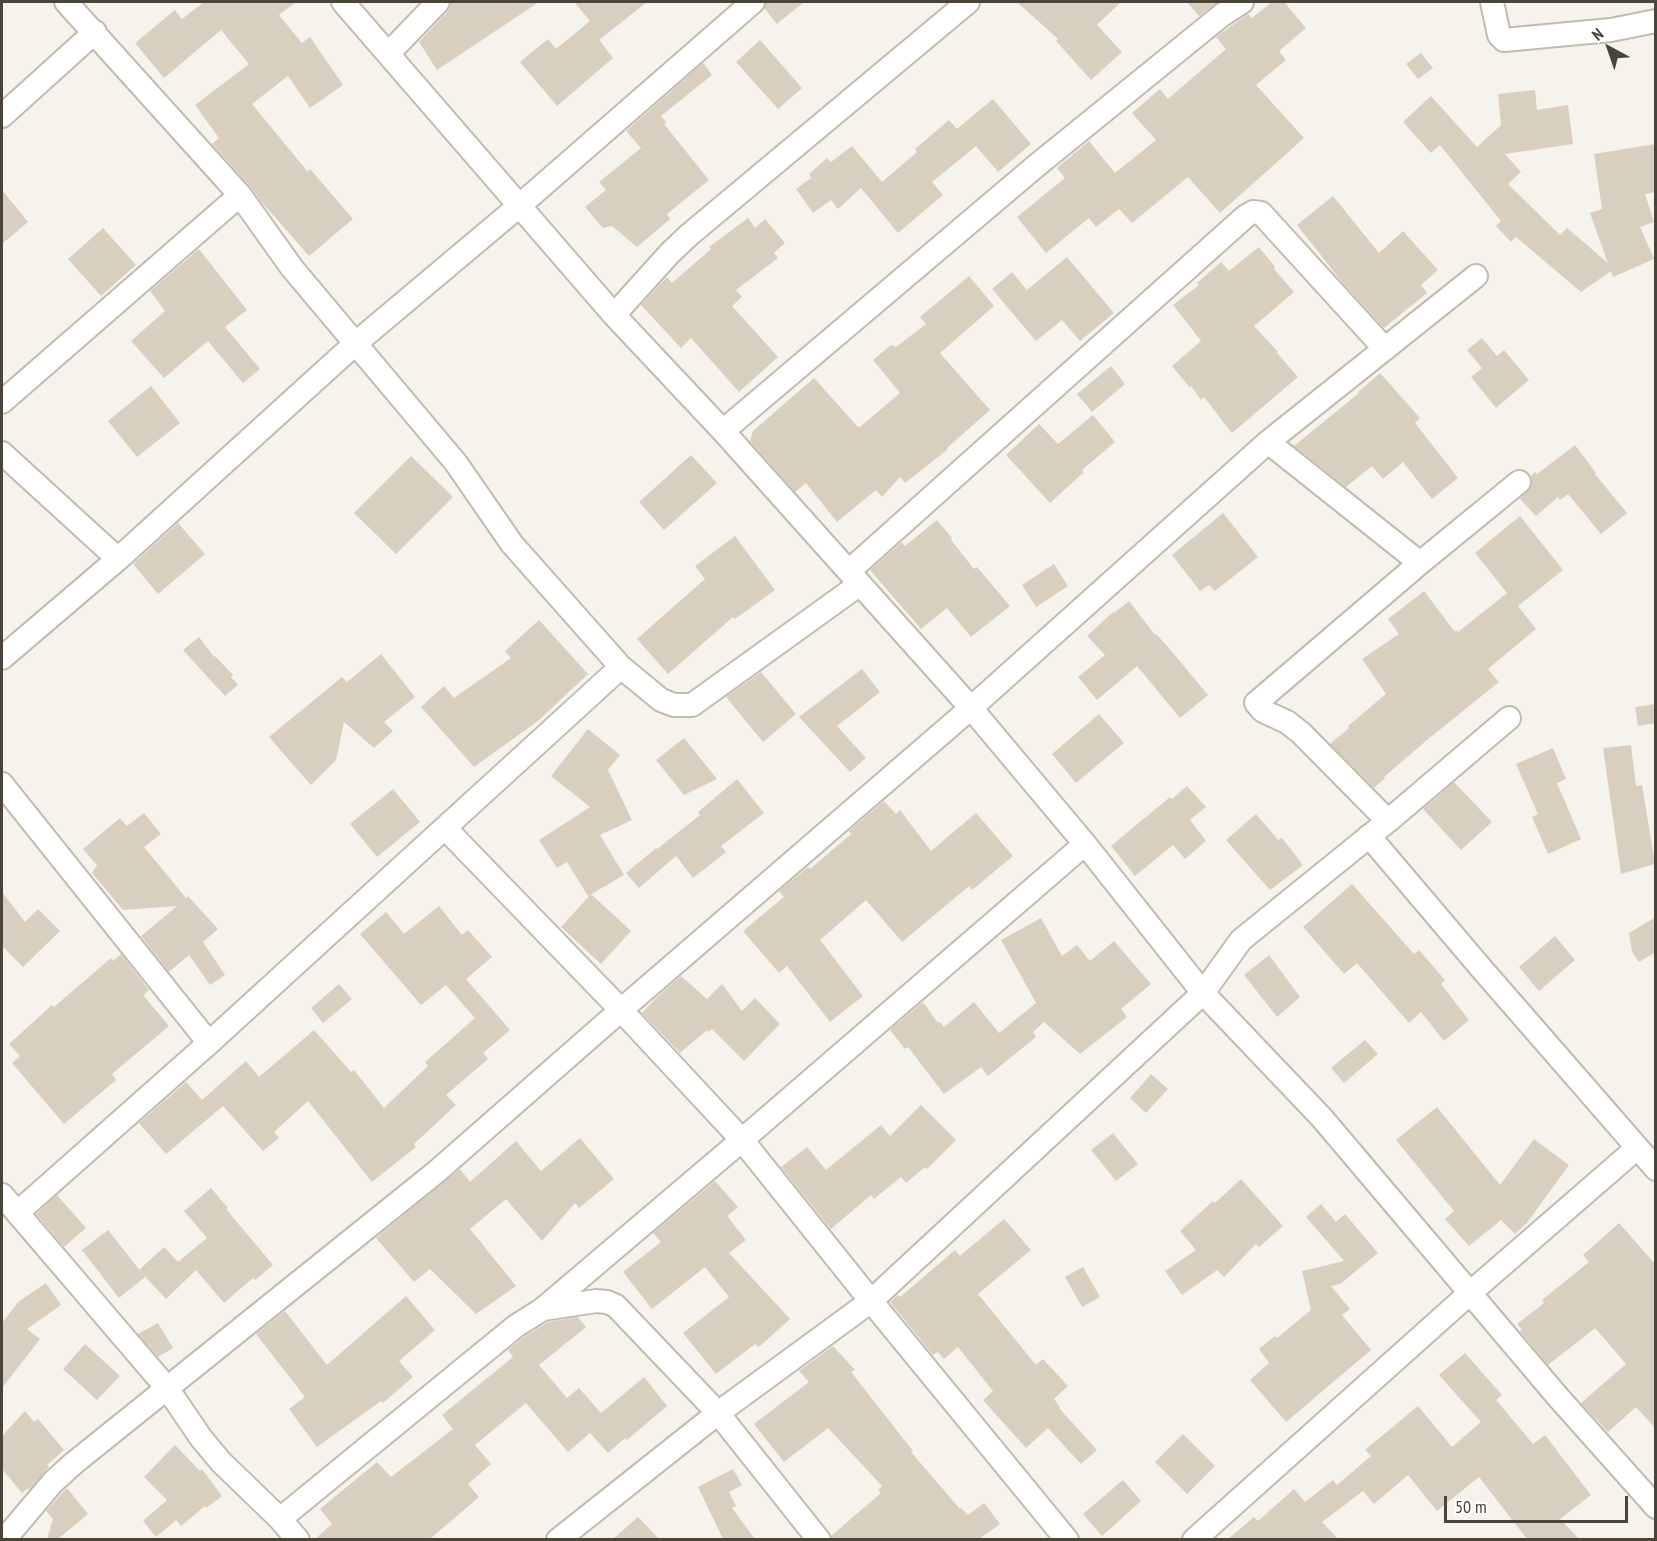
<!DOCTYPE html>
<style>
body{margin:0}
#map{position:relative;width:1657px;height:1541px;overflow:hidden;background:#f6f3ec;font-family:"PT Sans Narrow",sans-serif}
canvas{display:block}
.frame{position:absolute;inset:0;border:3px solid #4b4439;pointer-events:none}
.north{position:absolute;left:1579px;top:18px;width:60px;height:60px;-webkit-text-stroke:4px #fff;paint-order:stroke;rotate:320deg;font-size:16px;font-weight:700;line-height:24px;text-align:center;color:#4b4439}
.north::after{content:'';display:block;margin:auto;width:21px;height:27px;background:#4b4439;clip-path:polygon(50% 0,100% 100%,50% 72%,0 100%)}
.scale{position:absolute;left:1444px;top:1496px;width:184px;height:27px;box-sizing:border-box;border:3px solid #4b4439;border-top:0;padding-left:8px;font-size:18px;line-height:21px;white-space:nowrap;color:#4b4439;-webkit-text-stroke:4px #fff;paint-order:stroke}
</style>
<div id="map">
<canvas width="1657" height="1541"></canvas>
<div class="frame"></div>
<div class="north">N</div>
<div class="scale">50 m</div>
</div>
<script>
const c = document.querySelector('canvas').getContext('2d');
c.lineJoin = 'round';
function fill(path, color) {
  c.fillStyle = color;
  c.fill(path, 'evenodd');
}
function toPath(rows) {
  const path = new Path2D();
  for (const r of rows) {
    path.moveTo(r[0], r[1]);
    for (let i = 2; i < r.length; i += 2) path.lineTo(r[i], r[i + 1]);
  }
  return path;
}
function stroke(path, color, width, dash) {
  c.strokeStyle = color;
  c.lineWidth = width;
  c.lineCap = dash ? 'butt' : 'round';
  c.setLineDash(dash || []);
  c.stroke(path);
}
const building = toPath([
 [204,2,296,2,279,15,302,43,310,37,343,85,310,108,288,76,252,104,308,172,310,169,353,219,309,256,260,200,250,186,212,144,219,138,195,105,249,64,221,30,164,78,135,43,175,10,182,19],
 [451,2,539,2,437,70,419,42,448,11,451,6],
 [574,2,647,2,599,40,613,58,557,106,520,62,548,39,556,49,590,21],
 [766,2,804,2,777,24,764,8],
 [1017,2,1121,2,1097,25,1122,52,1091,80,1056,41,1058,39],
 [1187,2,1218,2,1199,16],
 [1272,2,1284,2,1306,28,1279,51,1286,60,1256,85,1304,138,1220,213,1188,177,1132,223,1119,209,1096,227,1089,218,1046,253,1017,217,1065,178,1057,168,1089,141,1115,173,1156,140,1132,113,1160,89,1168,99,1226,49,1216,37,1248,14,1252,18],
 [760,40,802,88,778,109,736,62],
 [1421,53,1433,68,1418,79,1406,64],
 [703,63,712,75,661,116,666,122,664,124,709,180,667,214,670,219,637,247,612,226,603,228,585,207,606,190,599,182,641,148,626,131],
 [1535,90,1537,110,1568,105,1573,144,1505,154,1521,172,1508,184,1560,235,1567,228,1608,263,1590,213,1602,209,1594,154,1656,144,1656,192,1645,194,1654,222,1640,227,1654,259,1613,277,1611,271,1581,292,1516,237,1511,242,1496,226,1501,221,1440,145,1431,153,1403,122,1431,96,1477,147,1501,125,1498,94],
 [993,99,1031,144,998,172,976,146,932,182,943,195,898,233,861,188,838,209,831,200,813,213,796,189,811,178,809,174,827,158,831,162,852,146,882,182,917,152,915,149,949,120,957,129],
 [2,190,28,222,2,244],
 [1333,196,1379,253,1403,231,1438,270,1421,285,1427,293,1384,328,1341,281,1297,225],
 [748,218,755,228,765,219,785,243,774,253,778,258,736,290,742,297,732,306,778,357,739,392,691,338,681,348,641,305,667,277,672,283,711,249,709,247],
 [103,228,136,265,101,296,68,259],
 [1259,247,1275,267,1274,269,1294,292,1254,326,1278,352,1277,353,1298,377,1232,433,1204,397,1201,400,1191,386,1190,388,1172,366,1201,341,1173,305,1199,285,1197,283,1221,262,1229,271],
 [199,249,247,310,225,327,260,369,243,383,208,341,164,378,131,341,165,311,150,291],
 [1067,257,1114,313,1080,341,1062,320,1036,341,992,289,1012,272,1027,290],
 [969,276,994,306,940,353,990,410,947,448,947,450,905,483,900,477,882,497,876,490,837,522,806,483,795,492,750,441,753,431,814,378,858,427,860,427,900,393,873,360,891,345,896,347,926,324,920,317],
 [1482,338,1497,356,1504,350,1529,380,1496,408,1471,377,1482,368,1467,350],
 [1111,366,1125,384,1092,412,1077,394],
 [1380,373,1420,418,1415,423,1458,478,1432,499,1403,462,1383,479,1372,466,1346,487,1294,446,1359,393,1358,392],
 [151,386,180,423,137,457,108,421],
 [1093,415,1115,442,1082,470,1084,472,1050,503,1006,455,1039,424,1058,444],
 [1575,445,1596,473,1595,474,1627,513,1601,534,1568,494,1560,500,1558,497,1536,516,1520,499,1531,487,1532,480,1531,476,1535,472,1537,474],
 [691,455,717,483,664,530,639,502],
 [411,456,453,497,396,554,354,513],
 [1223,513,1258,557,1215,591,1209,585,1200,591,1172,555],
 [1520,516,1563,570,1518,606,1536,629,1488,669,1499,682,1427,740,1384,777,1385,778,1374,788,1330,744,1349,728,1348,726,1386,694,1362,659,1399,634,1388,619,1424,591,1455,632,1456,630,1458,632,1507,593,1475,553],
 [937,520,952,538,951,540,974,569,977,567,1010,606,971,637,947,608,921,629,870,570,902,542,905,546],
 [178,523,205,554,158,594,133,564],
 [735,536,775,590,735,619,733,617,668,674,637,639,705,579,695,566],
 [1054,564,1068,586,1036,607,1022,585],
 [1129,601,1155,635,1156,634,1168,647,1208,695,1180,718,1137,666,1097,700,1078,677,1105,655,1087,636,1113,612,1114,613],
 [539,620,588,674,538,721,474,767,421,707,444,686,454,698,511,658,505,651],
 [199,637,214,657,215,656,233,675,231,677,238,685,225,696,183,650],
 [381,654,415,697,384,722,393,731,374,748,344,722,336,760,311,785,269,737,342,677,347,682],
 [862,669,880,692,837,726,866,758,850,772,799,717],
 [761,672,796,714,763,742,726,697],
 [1656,704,1656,723,1638,726,1635,707],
 [1099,714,1124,743,1076,783,1052,754],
 [588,729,620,755,608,770,632,820,600,835,624,875,588,896,567,862,557,868,539,840,590,807,551,776],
 [684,738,717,779,684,795,656,760],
 [1631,745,1636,786,1642,785,1655,864,1621,874,1603,748],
 [1553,748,1566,779,1557,783,1581,839,1548,854,1532,817,1538,814,1516,764],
 [737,779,764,813,721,846,726,852,693,878,676,856,639,888,626,873,656,848,657,849,700,815,698,812],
 [1454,782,1492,822,1461,850,1423,809],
 [1187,786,1206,807,1190,820,1206,841,1185,859,1173,845,1135,876,1111,846,1170,797,1172,799],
 [393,789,420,822,377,857,350,824],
 [884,801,896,814,900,810,931,851,976,813,1013,856,972,890,969,886,902,942,866,900,820,940,863,996,830,1022,787,966,779,973,743,931,784,897,779,891,808,867,810,869,851,834,849,831],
 [144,813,161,834,144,847,186,898,188,896,218,929,203,942,225,975,210,985,189,955,169,972,141,936,177,906,123,910,92,873,97,865,83,849,120,818,127,826],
 [1256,814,1278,840,1282,838,1303,865,1270,890,1226,840],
 [1352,884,1414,954,1419,950,1445,980,1441,984,1469,1020,1444,1041,1421,1012,1409,1023,1357,963,1344,974,1303,927],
 [2,892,25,922,38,909,60,931,23,967,2,946],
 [591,894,631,931,601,964,561,927],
 [439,906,462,935,468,930,492,957,466,979,510,1030,483,1053,488,1059,446,1095,456,1105,414,1144,416,1147,372,1182,308,1101,274,1132,279,1138,263,1151,223,1106,166,1154,139,1123,186,1082,202,1100,246,1061,259,1077,314,1030,351,1072,354,1070,384,1108,428,1066,425,1062,475,1018,446,985,421,1005,360,934,386,912,404,934],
 [1656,917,1656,952,1639,962,1632,952,1629,933],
 [1041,918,1062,956,1077,945,1090,961,1114,941,1151,984,1121,1009,1127,1017,1080,1054,1044,1022,1033,1032,1036,1037,988,1076,981,1067,944,1094,908,1047,905,1049,890,1030,923,1002,938,1023,940,1022,944,1027,974,1002,999,1033,1036,1003,1001,940],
 [1555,936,1575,960,1539,991,1519,967],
 [121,954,149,990,143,995,169,1026,112,1074,116,1080,64,1124,12,1063,20,1056,9,1044,52,1005,54,1007,111,958,113,961],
 [1269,955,1300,997,1277,1017,1244,975],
 [681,976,707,999,722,984,742,1011,755,998,780,1024,744,1061,712,1029,708,1032,707,1030,680,1053,642,1013,657,997],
 [339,984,352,999,323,1023,311,1008],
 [1365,1040,1378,1054,1344,1083,1331,1068],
 [1151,1074,1168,1089,1146,1113,1130,1098],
 [921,1105,956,1140,927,1169,925,1167,906,1183,901,1177,874,1199,871,1195,831,1229,781,1167,807,1147,826,1170,881,1125,890,1136],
 [1437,1107,1500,1185,1534,1139,1569,1165,1526,1224,1515,1234,1501,1220,1469,1246,1445,1219,1454,1211,1396,1140],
 [1113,1133,1138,1164,1116,1181,1091,1150],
 [580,1138,614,1179,579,1208,575,1203,542,1241,506,1199,470,1229,516,1286,476,1314,430,1269,414,1282,376,1238,460,1169,470,1182,516,1141,541,1171],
 [1241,1179,1283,1226,1259,1247,1256,1244,1224,1277,1217,1270,1182,1295,1165,1271,1196,1250,1180,1231,1213,1201,1215,1203],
 [715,1181,738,1207,727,1216,746,1240,729,1253,790,1319,759,1347,755,1344,716,1374,683,1333,729,1297,705,1267,652,1309,623,1272,661,1242,653,1233],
 [211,1188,228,1208,226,1209,273,1265,255,1280,253,1278,224,1303,196,1270,166,1299,139,1270,164,1247,178,1262,207,1238,184,1211],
 [57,1195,86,1228,64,1247,36,1214],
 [1321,1204,1336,1222,1345,1214,1378,1253,1340,1284,1331,1286,1350,1309,1342,1315,1371,1350,1286,1422,1250,1380,1269,1363,1259,1349,1275,1336,1277,1338,1311,1310,1302,1271,1344,1261,1306,1217],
 [1004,1219,1031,1250,978,1294,1036,1365,1043,1359,1068,1386,1054,1399,1060,1407,1059,1408,1097,1450,1081,1464,1048,1428,1026,1448,983,1400,993,1391,958,1347,944,1359,938,1352,933,1355,890,1302,898,1295,900,1297,955,1250,960,1256],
 [1619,1223,1656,1265,1656,1429,1636,1407,1608,1432,1581,1403,1626,1364,1595,1328,1548,1365,1520,1331,1522,1330,1517,1324,1544,1303,1542,1300,1589,1262,1583,1255],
 [108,1230,145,1277,119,1298,82,1250],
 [1083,1267,1100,1297,1082,1307,1065,1277],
 [46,1283,61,1305,27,1329,40,1339,2,1388,2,1323,18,1302],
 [406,1296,435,1330,399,1361,413,1377,383,1403,381,1401,317,1447,289,1409,305,1397,256,1334,285,1311,327,1365],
 [578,1317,586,1327,539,1365,567,1398,579,1388,601,1413,644,1377,667,1406,627,1440,625,1438,608,1453,590,1433,568,1452,526,1403,475,1445,491,1464,468,1484,479,1497,430,1539,315,1539,332,1524,320,1509,377,1462,391,1477,453,1429,442,1415,513,1357,508,1350,524,1337,548,1322],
 [158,1323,173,1348,158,1357,138,1334],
 [85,1344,120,1376,97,1400,63,1369],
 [833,1346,855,1370,851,1372,913,1451,911,1452,960,1509,961,1508,968,1515,984,1503,1000,1524,979,1539,832,1539,831,1536,881,1493,878,1490,882,1486,828,1428,784,1462,754,1424,809,1382,799,1371],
 [1465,1353,1502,1395,1496,1400,1533,1444,1545,1435,1591,1495,1560,1519,1579,1539,1527,1539,1479,1477,1437,1511,1408,1475,1374,1504,1363,1491,1322,1522,1338,1539,1228,1539,1254,1517,1258,1521,1294,1489,1305,1502,1333,1480,1337,1485,1371,1456,1365,1450,1418,1406,1452,1447,1481,1422,1439,1375],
 [25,1411,34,1422,38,1419,64,1450,47,1465,49,1467,29,1490,28,1488,22,1493,2,1469,2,1436],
 [1183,1434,1215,1466,1187,1494,1155,1462],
 [175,1445,200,1471,202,1469,222,1496,206,1508,205,1506,181,1526,176,1520,156,1537,143,1521,167,1500,144,1477],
 [733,1469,742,1485,729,1492,736,1506,732,1508,755,1539,723,1539,698,1487],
 [1123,1480,1141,1501,1102,1536,1083,1514],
 [67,1488,88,1514,58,1539,47,1539,53,1519,46,1511],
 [638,1517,659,1539,613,1539]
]);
const street = toPath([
 [66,2,240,195,292,268,456,463,512,544,621,667,661,700,674,705,692,705,860,584],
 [343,2,614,315,723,431,971,708,1085,844,1203,993,1322,1118,1558,1397,1656,1507],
 [1492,2,1499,35,1504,40,1611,30,1656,21],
 [388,54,438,2],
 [2,116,95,32],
 [614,315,670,253,689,235,968,2],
 [2,402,240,195],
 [723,431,1036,166,1222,15,1242,2],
 [1268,442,1420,563],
 [2,453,118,559],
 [849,571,1246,216,1253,212,1261,213,1385,349],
 [2,658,118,559,356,343,519,206,753,2],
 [2,784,209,1043],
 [1388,821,1301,733,1287,722,1263,711,1256,703,1420,563,1519,482],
 [445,828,621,1010,742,1140,871,1301,1067,1540],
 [1369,836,1481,968,1656,1169],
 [2,1195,167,1388,201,1438,221,1462,280,1519,298,1540],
 [17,1213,209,1043,621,667],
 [543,1309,596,1301,607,1302,616,1306,718,1413,819,1540],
 [280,1519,516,1326,543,1309,742,1140,1085,844],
 [4,1540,53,1482,74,1463,435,1173,621,1010,971,708,1268,442,1476,276],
 [558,1540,718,1413,871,1301,1203,993,1241,940,1388,821,1509,718],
 [1194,1540,1470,1293,1637,1148]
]);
fill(building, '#d8cfc1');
stroke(street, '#c2bbae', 26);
stroke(street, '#fff', 22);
</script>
